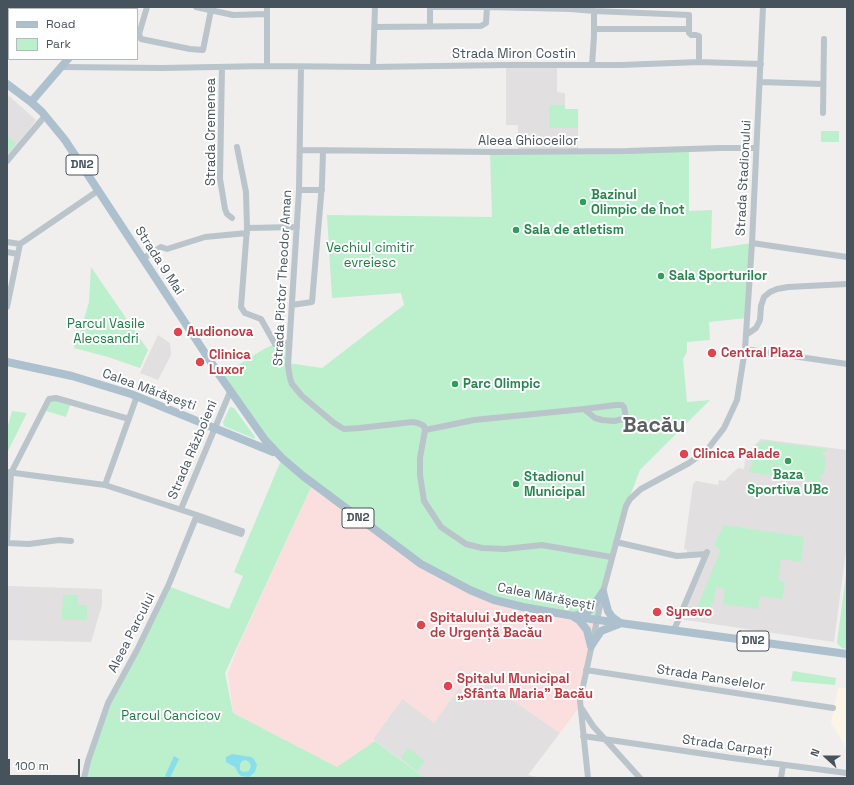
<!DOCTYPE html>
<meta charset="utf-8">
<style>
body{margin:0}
#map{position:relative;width:854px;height:785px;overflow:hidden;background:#f1eeee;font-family:"Space Grotesk",sans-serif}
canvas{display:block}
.frame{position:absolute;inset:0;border:8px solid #46535c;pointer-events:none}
.legend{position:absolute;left:8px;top:8px;width:130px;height:52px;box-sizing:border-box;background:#fff;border:1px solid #b5babe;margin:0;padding:5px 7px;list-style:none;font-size:12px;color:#46535c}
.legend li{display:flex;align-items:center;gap:8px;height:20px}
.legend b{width:20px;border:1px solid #b5babe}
.north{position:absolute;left:806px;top:737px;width:40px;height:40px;-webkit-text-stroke:3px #fff;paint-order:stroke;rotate:291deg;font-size:11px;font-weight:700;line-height:16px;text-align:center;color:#46535c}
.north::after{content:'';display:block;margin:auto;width:14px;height:18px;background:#46535c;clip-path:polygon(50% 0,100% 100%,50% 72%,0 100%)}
.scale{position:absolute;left:8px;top:759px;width:72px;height:18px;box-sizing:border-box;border:2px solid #46535c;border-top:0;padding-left:5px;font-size:12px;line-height:14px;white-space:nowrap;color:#46535c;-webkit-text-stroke:3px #fff;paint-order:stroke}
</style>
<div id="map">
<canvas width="854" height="785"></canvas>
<div class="frame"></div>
<ul class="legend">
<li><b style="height:5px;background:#adc0cd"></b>Road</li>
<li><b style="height:11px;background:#bcefcc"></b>Park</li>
</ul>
<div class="north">N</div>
<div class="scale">100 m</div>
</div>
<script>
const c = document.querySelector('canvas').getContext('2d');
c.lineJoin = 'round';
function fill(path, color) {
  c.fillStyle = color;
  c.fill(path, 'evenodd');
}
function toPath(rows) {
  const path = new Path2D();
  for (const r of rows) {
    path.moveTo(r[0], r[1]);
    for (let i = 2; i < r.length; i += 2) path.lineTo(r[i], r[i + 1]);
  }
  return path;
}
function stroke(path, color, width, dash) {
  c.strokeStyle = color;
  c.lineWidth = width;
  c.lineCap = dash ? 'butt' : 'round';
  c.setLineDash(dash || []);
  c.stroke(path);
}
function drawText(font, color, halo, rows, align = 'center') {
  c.font = font + ' "Space Grotesk",sans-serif';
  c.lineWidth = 4;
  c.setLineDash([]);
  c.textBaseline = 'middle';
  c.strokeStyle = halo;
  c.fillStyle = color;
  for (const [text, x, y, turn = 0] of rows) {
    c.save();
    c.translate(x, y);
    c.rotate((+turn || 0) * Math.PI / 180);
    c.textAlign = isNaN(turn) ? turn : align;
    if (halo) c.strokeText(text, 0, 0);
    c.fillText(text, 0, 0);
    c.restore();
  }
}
const commercial = toPath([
 [838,688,847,688,847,749,831,723]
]);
const education = toPath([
 [506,65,557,65,557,92,565,93,565,109,578,109,578,152,518,152,518,125,506,125],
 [9,96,36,120,29,130,7,157,7,99],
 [158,335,170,343,171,355,158,380,140,373],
 [761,439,847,450,847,543,834,642,679,619,707,552,687,553,687,550,684,549,693,484,696,481,718,485,719,480,724,481,738,468,744,469,746,453],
 [7,586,102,589,102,605,91,642,7,640],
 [488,683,560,733,528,775,542,778,425,778,373,739,402,699]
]);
const medical = toPath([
 [313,483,596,620,580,706,560,733,488,683,474,700,459,689,434,723,402,699,373,739,375,741,374,742,337,767,233,713,228,673,238,647]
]);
const green = toPath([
 [549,105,565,105,565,109,578,109,578,128,549,128],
 [821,131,839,131,839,142,821,142],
 [7,136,16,143,7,154],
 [689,151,689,211,712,210,711,249,752,243,747,318,709,322,710,340,687,342,687,352,683,359,687,402,710,400,640,470,626,506,596,620,523,607,457,584,313,483,225,673,233,713,337,767,375,741,425,778,84,778,108,703,168,586,229,609,243,576,234,572,282,458,220,376,264,349,275,344,289,343,288,363,322,368,404,305,401,293,332,298,327,215,492,217,490,152],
 [91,267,148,350,140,368,108,357,74,348,82,326,89,302],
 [52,399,70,405,66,417,46,411],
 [230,407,234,408,255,437,255,439,224,426,223,422],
 [12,411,27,413,7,453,7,429],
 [765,441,827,449,826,452,822,452,826,459,825,469,822,475,818,477,822,478,822,483,749,472,750,466,753,466,751,457,752,451,759,443],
 [724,525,804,537,801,562,781,559,778,580,785,582,782,599,760,596,758,609,723,604,725,589,716,587,713,604,711,604,709,615,706,617,702,616,697,613,697,608,720,552,720,549,714,545],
 [847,568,847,649,842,648,837,643],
 [63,595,78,595,78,605,87,605,87,620,62,620,62,605,72,605,63,604],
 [793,671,836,678,835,685,791,681],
 [408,748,425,761,417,771,401,758]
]);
const water = toPath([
 [232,754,251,757,254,759,257,765,255,772,249,777,241,776,238,773,235,767,226,762,226,757],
 [242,761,246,760,249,762,251,766,249,771,243,772,240,770,240,764],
 [174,756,179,759,170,778,165,776]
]);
const minor = toPath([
 [67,7,69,9],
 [147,7,139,34,141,39,190,49,203,50,211,10],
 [196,7,233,15,267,14],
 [267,7,267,66],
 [430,7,430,26],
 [487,7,571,9,594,11,594,36,592,65],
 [594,11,689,15,689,33,691,35,696,35,699,36,699,62],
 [375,27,481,26,486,23,487,7,430,7],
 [594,29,689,29],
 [61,67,162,68,267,66,373,67,506,65,621,65,699,62,761,64],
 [222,67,220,179,225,209,227,214,232,218],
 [301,67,299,190,288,366,290,378,292,384,302,396,334,423,344,429,360,428,412,422,418,423,424,426,425,430,420,458,420,475,424,501,441,527,466,544,482,548,505,549,542,545,611,557],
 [373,67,375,7],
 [760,82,823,84],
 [823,113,824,39],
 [237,147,246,192,247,228,241,307,245,313,261,319,275,344,289,343],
 [300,150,495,152,627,151,720,148,756,148],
 [7,161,45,116],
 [299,190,322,190],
 [247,228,297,227],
 [7,242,20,244],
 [752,243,847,257],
 [7,252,18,254],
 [144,258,161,247,167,249,205,237,247,233],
 [292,305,312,302,322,184,323,151],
 [7,307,20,244,99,190],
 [746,335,756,328,760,320,761,306,764,297,770,292,777,289,788,287,847,284],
 [745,349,847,364],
 [616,405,622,405,624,407,626,417,623,419,614,421,602,420,595,418,584,409,616,405],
 [425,430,474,420,584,409],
 [7,472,105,485,197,515,169,584,137,650,108,703,88,761,84,778],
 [105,485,137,396],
 [181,509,230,392],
 [196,519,241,534,242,531,197,515],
 [7,541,11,473,49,399,56,398,129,419],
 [616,542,677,556,706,554],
 [7,543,29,544,59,540,71,541],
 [674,630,707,552],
 [586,670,833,708],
 [582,709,593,726,640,778],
 [583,736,732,758,847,773],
 [588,778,580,701,603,592,626,506,630,499,641,489,689,463,707,450,724,428,737,400,745,349,752,243,763,7],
 [781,778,783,765]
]);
const major = toPath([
 [110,9,111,7],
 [7,84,31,102,42,112,65,140,220,376,265,440,282,458,303,476,421,564,470,590,494,600,523,607,591,619,847,654],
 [31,102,68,59],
 [7,362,72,376,131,394,273,452],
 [603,592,608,611,612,617,619,622],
 [577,615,587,612,591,609,603,592],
 [574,617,579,620,587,630,591,646],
 [591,646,601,631,619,624]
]);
const markers = [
 [583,202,4,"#2e9e5b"],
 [516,230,4,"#2e9e5b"],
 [661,276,4,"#2e9e5b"],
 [178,332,5,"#e0444e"],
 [712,353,5,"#e0444e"],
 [200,362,5,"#e0444e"],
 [455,384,4,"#2e9e5b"],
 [684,454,5,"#e0444e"],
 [788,461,4,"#2e9e5b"],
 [516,484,4,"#2e9e5b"],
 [657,612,5,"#e0444e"],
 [421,625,5,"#e0444e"],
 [448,686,5,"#e0444e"]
];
const shields = [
 [82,165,32],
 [358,518,32],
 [753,641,32]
];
const shieldNames = [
 ["DN2",82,165],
 ["DN2",358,518],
 ["DN2",753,641]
];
const streetNames = [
 ["Strada Miron Costin",514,54],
 ["Strada Cremenea",211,132,-90],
 ["Aleea Ghioceilor",528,141],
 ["Strada Stadionului",744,178,-87],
 ["Strada 9 Mai",159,261,57],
 ["Strada Pictor Theodor Aman",283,278,-87],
 ["Calea Mărășești",149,390,20],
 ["Strada Războieni",193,450,-67],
 ["Calea Mărășești",546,597,11],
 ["Aleea Parcului",132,633,-63],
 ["Strada Panselelor",711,678,9],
 ["Strada Carpați",727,746,8]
];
const leisureNames = [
 ["Bazinul",591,195],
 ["Olimpic de Înot",591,210],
 ["Sala de atletism",524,230],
 ["Sala Sporturilor",669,276],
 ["Parc Olimpic",463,384],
 ["Baza",788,475,"center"],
 ["Sportiva UBc",788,490,"center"],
 ["Stadionul",524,477],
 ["Municipal",524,492]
];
const parkNames = [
 ["Vechiul cimitir",370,248],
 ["evreiesc",370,263],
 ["Parcul Vasile",106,324],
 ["Alecsandri",106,339],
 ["Parcul Cancicov",171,716]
];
const healthNames = [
 ["Audionova",187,332],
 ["Central Plaza",721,353],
 ["Clinica",209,355],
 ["Luxor",209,370],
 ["Clinica Palade",693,454],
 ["Synevo",666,612],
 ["Spitalului Județean",430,618],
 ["de Urgență Bacău",430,633],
 ["Spitalul Municipal",457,679],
 ["„Sfânta Maria” Bacău",457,694]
];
const townNames = [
 ["Bacău",654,426]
];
fill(commercial, '#fcf4e7');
fill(education, '#e2dfe0');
fill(medical, '#fbdede');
fill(green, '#bcefcc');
fill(water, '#88deec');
stroke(minor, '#b9c4cb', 6);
stroke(major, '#adc0cd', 8);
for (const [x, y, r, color] of markers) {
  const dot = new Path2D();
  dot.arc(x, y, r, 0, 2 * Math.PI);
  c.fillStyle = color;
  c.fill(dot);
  stroke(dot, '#fff', 1.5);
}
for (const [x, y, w] of shields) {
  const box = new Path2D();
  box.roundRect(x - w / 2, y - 10, w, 20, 3);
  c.fillStyle = '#fff';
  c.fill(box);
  stroke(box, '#46535c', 1);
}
drawText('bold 12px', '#46535c', null, shieldNames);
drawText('13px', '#46535c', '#fff', streetNames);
drawText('bold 13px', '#27864d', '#fff', leisureNames, 'left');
drawText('13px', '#167e43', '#fff', parkNames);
drawText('bold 13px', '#be3a42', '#fff', healthNames, 'left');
drawText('bold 21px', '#5b5f63', '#fff', townNames);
</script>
